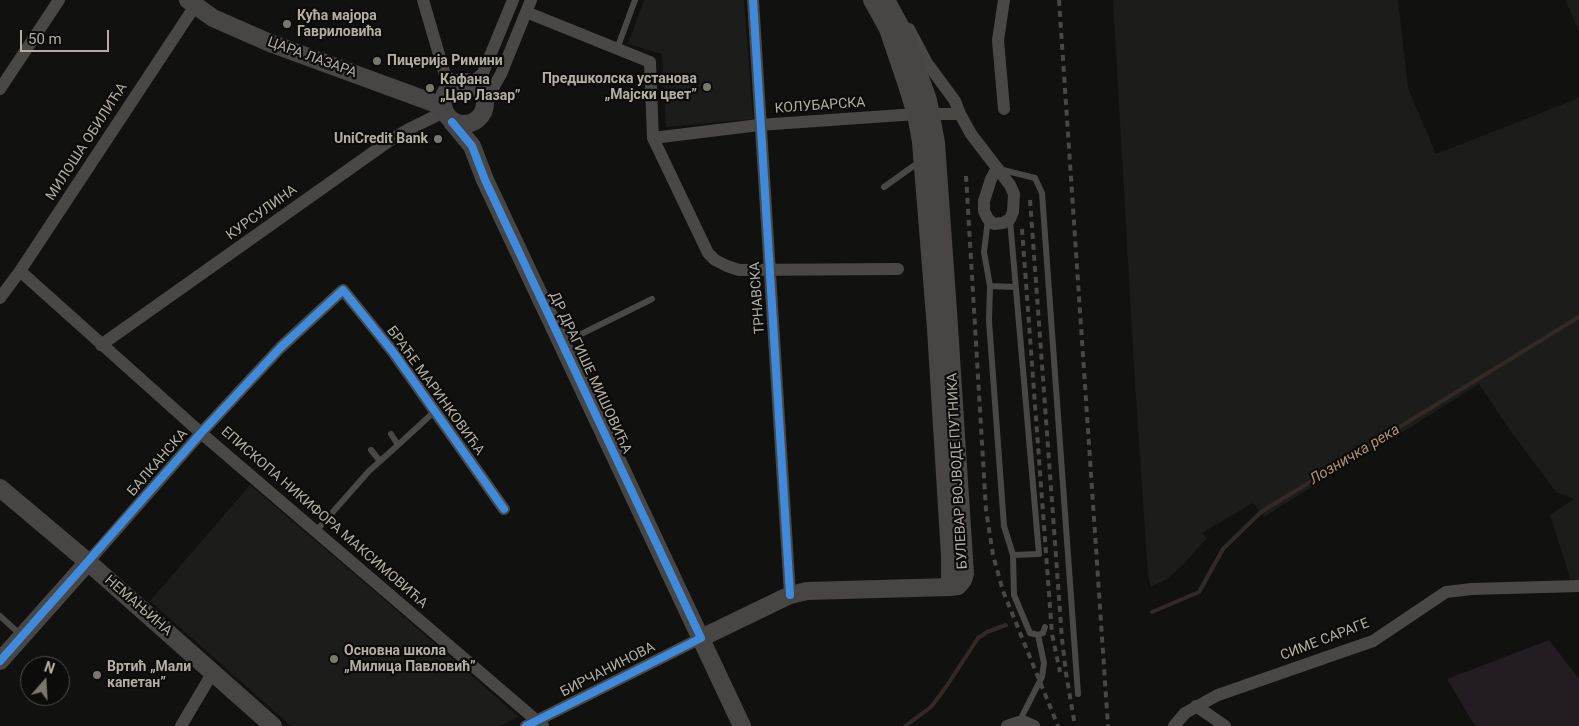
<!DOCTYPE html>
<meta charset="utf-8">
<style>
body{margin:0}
#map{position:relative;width:1579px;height:726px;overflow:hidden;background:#111110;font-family:Roboto,sans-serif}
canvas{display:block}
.north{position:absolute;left:20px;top:656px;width:50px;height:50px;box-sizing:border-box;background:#0c0c0b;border:1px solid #4f4d47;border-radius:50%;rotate:19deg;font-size:14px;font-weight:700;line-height:20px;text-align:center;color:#b3aea1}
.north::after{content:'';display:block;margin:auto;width:18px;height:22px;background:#7a776e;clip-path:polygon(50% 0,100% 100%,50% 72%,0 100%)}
.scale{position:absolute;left:20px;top:30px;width:89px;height:22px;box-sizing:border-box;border:2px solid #b3aea1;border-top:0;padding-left:6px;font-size:15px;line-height:18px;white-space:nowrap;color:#b3aea1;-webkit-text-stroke:4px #0c0c0b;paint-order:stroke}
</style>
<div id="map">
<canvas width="1579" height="726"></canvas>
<div class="north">N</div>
<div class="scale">50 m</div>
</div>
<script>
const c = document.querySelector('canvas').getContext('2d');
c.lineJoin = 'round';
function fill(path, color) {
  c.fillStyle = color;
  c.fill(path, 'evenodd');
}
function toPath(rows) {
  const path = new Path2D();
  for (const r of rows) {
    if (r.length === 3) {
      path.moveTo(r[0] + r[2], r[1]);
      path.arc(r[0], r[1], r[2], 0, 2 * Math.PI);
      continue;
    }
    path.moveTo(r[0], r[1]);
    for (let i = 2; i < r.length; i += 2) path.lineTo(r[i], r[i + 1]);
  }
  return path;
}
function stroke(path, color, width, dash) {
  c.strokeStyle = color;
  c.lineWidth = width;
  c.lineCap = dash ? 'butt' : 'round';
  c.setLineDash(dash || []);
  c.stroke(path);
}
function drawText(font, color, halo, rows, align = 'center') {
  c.font = font + ' Roboto,sans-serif';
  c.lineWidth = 4.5;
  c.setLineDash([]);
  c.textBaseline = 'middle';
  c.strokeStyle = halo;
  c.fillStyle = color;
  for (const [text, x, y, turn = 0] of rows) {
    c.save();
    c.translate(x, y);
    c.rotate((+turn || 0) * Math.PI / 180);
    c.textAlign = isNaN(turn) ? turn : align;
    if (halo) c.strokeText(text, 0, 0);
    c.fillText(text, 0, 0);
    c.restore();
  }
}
const built = toPath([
 [644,0,744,0,753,119,666,127,662,54,628,44],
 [1113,0,1398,0,1408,88,1436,154,1579,98,1579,580,1571,581,1550,515,1574,499,1556,492,1509,429,1479,384,1411,427,1337,471,1264,517,1253,503,1202,533,1207,538,1183,565,1167,579,1151,587,1148,575,1134,366],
 [1565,0,1579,0,1579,31],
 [250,485,371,588,519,717,500,726,291,726,150,601]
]);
const green = toPath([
 [1549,640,1579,679,1579,726,1475,726,1447,679]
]);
const stream = toPath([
 [1152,612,1199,592,1223,549,1261,512,1579,317],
 [905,726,931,707,946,687,978,638,987,632,1006,625]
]);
const lane = toPath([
 [617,49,635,0],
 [999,169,1035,178,1042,193,1078,694],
 [884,187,919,162],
 [988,219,984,252,990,286,989,321,1004,526,1013,555,1014,595,1030,633,1038,635,1043,633,1045,627],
 [1010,220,1039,554,1013,555],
 [990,286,1015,287],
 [563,343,652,299],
 [391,434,398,445,435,411],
 [371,450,380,461],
 [316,531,369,471,398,445],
 [0,616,21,635],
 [1019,722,1042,677,1044,663,1038,635]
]);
const street = toPath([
 [423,0,445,75,456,83],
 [753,0,790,595],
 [1004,0,998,40,1004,109],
 [526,12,650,62,653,138,708,253,715,260,727,266,739,270,898,269],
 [909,29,927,63,955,101,960,114,971,134,1010,185,1014,194,1013,212,1010,219,1003,223,994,224,988,219,984,211,984,201,991,179,997,168],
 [468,83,475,80,483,73,513,0],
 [0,89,59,0],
 [485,102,501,74,531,0],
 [653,138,759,125,916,114,960,114],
 [20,271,201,433,543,726],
 [0,298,20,271,185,21,195,6,196,0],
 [101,345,389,141,409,129,444,112],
 [88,562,201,433,281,347,343,290,393,352,504,509],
 [1196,706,1225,726],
 [181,726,213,672],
 [526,726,701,638],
 [1007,726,1019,722,1025,722,1034,726],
 [1174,726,1185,713,1218,695,1373,641,1446,592,1472,589,1579,586]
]);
const secondary = toPath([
 [188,0,213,18,270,43,442,106],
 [872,0,888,29,906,82,916,114,921,142,936,329,950,556,950,587],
 [464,103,21],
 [452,122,472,146,485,180,742,726],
 [0,488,88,562,273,726],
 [701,638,790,595,807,591,950,587,958,586,963,580,965,574,948,311,936,143,928,100,904,33,886,0],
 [0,661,88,562]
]);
const rail = toPath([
 [1059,0,1108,726],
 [966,176,986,510,993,555,1003,591,1058,726],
 [1030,200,1062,639,1066,673,1075,726],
 [1022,229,1052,634,1060,672]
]);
const cycleway = toPath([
 [753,0,790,595],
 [452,122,472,146,485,180,701,638,526,726],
 [0,661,201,433,281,347,343,290,393,352,504,509]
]);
const markers = [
 [287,24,5,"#7a776e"],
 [377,61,5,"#7a776e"],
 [707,87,5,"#7a776e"],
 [430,88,5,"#7a776e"],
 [438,139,5,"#7a776e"],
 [334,659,5,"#7a776e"],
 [97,675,5,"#7a776e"]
];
const poiNames = [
 ["Кућа мајора",297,16],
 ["Гавриловића",297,32],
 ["Пицерија Римини",387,61],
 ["Предшколска установа",697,79,"right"],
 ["„Мајски цвет”",697,95,"right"],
 ["Кафана",440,80],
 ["„Цар Лазар”",440,96],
 ["UniCredit Bank",428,139,"right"],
 ["Основна школа",344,651],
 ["„Милица Павловић”",344,667],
 ["Вртић „Мали",107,667],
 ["капетан”",107,683]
];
const streetNames = [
 ["ЦАРА ЛАЗАРА",312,58,20],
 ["КОЛУБАРСКА",820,106,-4],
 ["МИЛОША ОБИЛИЋА",87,142,-57],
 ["КУРСУЛИНА",262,213,-36],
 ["ТРНАВСКА",758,298,-94],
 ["ДР ДРАГИШЕ МИШОВИЋА",590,373,65],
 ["БРАЋЕ МАРИНКОВИЋА",435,391,54],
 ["БАЛКАНСКА",158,463,-49],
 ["БУЛЕВАР ВОЈВОДЕ ПУТНИКА",958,471,-93],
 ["ЕПИСКОПА НИКИФОРА МАКСИМОВИЋА",324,518,41],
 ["НЕМАЊИНА",138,606,41],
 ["СИМЕ САРАГЕ",1325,640,-21],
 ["БИРЧАНИНОВА",608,670,-27]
];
const waterNames = [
 ["Лозничка река",1355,455,-31]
];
fill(built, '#1c1c1a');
fill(green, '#231c22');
stroke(stream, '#322a24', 4);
stroke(lane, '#494845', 6);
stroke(street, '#494845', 12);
stroke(secondary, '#474644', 18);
stroke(rail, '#494845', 4, [6, 5]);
stroke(cycleway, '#408adc', 8);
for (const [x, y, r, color] of markers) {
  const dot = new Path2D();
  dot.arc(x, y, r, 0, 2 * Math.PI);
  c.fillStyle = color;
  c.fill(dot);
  stroke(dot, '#0c0c0b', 2);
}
drawText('bold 14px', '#b3aea1', '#0c0c0b', poiNames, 'left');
drawText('14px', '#b3aea1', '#0c0c0b', streetNames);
drawText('italic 15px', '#b09275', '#0c0c0b', waterNames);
</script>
